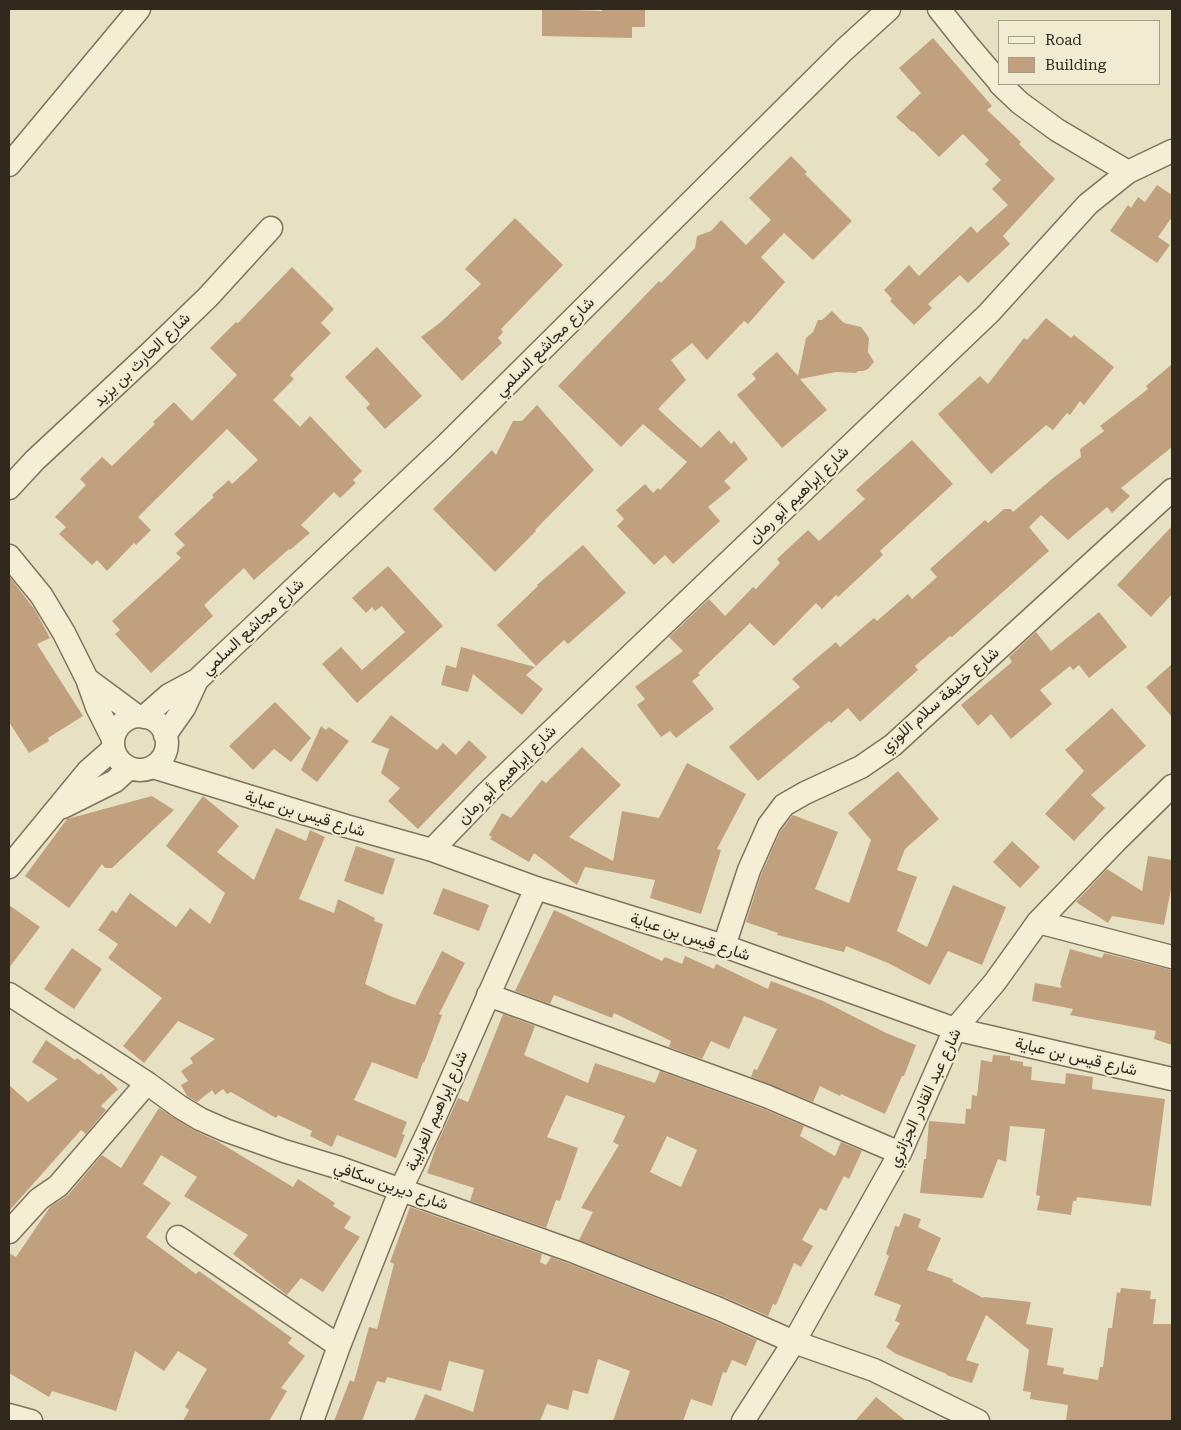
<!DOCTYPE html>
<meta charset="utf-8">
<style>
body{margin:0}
#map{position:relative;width:1181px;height:1430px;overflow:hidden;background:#e7e1c3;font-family:"Roboto Serif",serif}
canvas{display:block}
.frame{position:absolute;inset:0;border:10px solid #31291e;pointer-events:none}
.legend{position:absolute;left:998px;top:20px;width:162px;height:65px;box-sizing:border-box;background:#f0ebd1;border:1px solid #a49d89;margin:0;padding:6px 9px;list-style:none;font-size:15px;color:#31291e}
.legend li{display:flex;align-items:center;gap:10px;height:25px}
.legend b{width:25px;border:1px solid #a49d89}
</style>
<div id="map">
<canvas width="1181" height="1430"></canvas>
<div class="frame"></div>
<ul class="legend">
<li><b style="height:6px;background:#f3eed4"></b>Road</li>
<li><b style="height:14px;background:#c1a17d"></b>Building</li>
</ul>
</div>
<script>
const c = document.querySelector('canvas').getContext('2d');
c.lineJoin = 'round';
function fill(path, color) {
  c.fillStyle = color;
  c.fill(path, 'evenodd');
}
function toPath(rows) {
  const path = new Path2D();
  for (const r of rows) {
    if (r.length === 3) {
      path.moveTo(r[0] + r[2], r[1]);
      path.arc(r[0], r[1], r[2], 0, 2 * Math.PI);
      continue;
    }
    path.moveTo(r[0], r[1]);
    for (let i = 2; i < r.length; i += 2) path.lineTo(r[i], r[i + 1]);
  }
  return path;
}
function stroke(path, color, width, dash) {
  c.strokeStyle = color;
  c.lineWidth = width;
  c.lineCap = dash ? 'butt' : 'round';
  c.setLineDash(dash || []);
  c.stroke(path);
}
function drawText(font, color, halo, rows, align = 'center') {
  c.font = font + ' "Roboto Serif",Vazirmatn,serif';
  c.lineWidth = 4.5;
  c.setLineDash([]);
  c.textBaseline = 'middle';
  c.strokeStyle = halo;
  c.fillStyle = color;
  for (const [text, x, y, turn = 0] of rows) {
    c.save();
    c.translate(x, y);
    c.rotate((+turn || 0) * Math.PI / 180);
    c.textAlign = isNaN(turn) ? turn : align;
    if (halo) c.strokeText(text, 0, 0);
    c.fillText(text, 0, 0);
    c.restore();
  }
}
const building = toPath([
 [542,9,602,11,602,9,645,9,645,27,632,27,632,38,542,36],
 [933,38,992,106,987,110,1021,142,1019,144,1055,179,1003,236,1010,244,968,283,960,275,928,304,932,308,914,325,890,301,892,299,884,290,909,265,919,276,971,226,977,233,1008,205,992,189,1001,180,985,164,989,160,963,134,939,157,913,131,912,132,896,117,921,93,899,68],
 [791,156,807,172,805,174,852,221,813,260,784,233,761,257,785,282,748,324,744,321,707,360,692,343,671,360,686,380,658,409,701,448,719,430,731,444,734,441,748,459,724,481,731,488,708,507,720,521,673,564,665,555,654,565,617,526,624,519,616,510,645,484,653,493,658,488,660,490,687,462,643,424,621,447,558,386,659,281,661,283,695,248,697,236,711,231,721,220,746,245,771,220,749,198],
 [1157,185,1172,195,1172,217,1158,237,1170,245,1157,263,1110,231,1128,205,1131,208,1138,197,1145,202],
 [515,218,563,265,501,329,503,332,498,338,502,343,462,381,421,337,441,322,481,284,465,269],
 [292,267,334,309,321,323,331,333,290,375,294,379,273,400,300,427,310,416,362,471,353,480,356,483,340,498,334,492,301,525,310,533,290,550,289,549,254,580,244,568,204,605,213,616,151,673,115,634,120,630,112,621,181,558,176,553,185,545,174,534,214,497,212,495,229,480,232,484,258,460,227,429,138,517,151,530,136,545,134,543,107,571,97,560,92,565,59,534,66,527,55,517,86,485,80,479,102,457,112,466,155,424,153,422,174,402,192,421,237,375,210,348,236,322,238,323],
 [832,311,844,323,861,327,864,331,869,338,868,352,874,362,868,369,863,371,858,371,856,373,836,372,800,379,827,410,782,448,737,395,756,379,752,374,777,352,798,376,806,338,813,332,818,320,822,320],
 [1046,318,1071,338,1074,335,1114,367,1084,405,1080,401,1070,415,1067,413,1053,430,1046,425,991,474,938,414,980,376,988,384,1024,338,1027,340],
 [377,347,422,396,385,429,366,408,370,404,345,377],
 [1172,364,1172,447,1121,488,1130,496,1112,513,1107,507,1068,540,1041,515,1029,527,1049,551,952,637,950,636,915,666,918,670,860,722,848,708,831,723,829,721,758,781,729,747,800,687,792,679,836,642,840,647,874,618,877,621,908,594,912,599,937,577,930,569,985,520,988,523,1004,509,1011,509,1013,512,1053,478,1081,457,1080,449,1104,431,1100,426,1148,389,1146,386],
 [537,405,594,470,535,530,536,531,495,572,433,509,492,450,496,455,513,421,522,421],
 [912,440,953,484,880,551,883,555,838,597,836,595,822,609,816,603,774,646,750,623,698,673,700,675,692,681,714,709,676,738,670,731,661,737,637,705,645,699,635,687,683,651,669,637,709,599,725,616,753,587,756,589,780,563,777,559,808,530,819,541,865,499,856,490],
 [1172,526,1172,594,1151,617,1117,585],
 [583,545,626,593,568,644,564,640,536,666,497,625,538,586,537,585],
 [388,566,443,626,357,703,322,664,341,647,362,670,405,632,382,606,375,611,372,607,366,613,352,598],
 [9,576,35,610,50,638,37,644,83,716,48,738,49,741,29,753,9,722],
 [1099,612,1127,647,1089,678,1079,665,1073,670,1070,666,1040,690,1052,704,1011,739,991,714,978,726,961,705,1012,662,1009,657,1036,632,1051,651],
 [461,647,535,667,526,675,543,689,522,715,473,674,468,692,441,685,446,665,456,668],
 [1172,664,1172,717,1146,687],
 [275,702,311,738,291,762,274,749,253,770,229,746],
 [1112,708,1146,746,1091,795,1105,808,1074,841,1045,814,1084,771,1065,750],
 [391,715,437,750,443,743,456,755,469,740,487,757,418,829,388,801,400,788,381,773,389,749,371,742],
 [321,726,326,730,329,727,349,741,317,782,301,770],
 [582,747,621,785,569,837,613,861,622,811,659,818,687,763,746,794,717,849,721,850,701,914,650,898,655,880,585,867,577,885,534,853,529,862,490,839,492,837,489,835,502,813,511,818,542,780,546,783],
 [898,771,939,819,905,849,897,870,917,877,897,931,927,947,953,885,1006,907,982,965,948,951,930,985,888,963,846,946,844,952,777,935,778,933,746,922,761,875,780,832,793,815,838,832,815,889,849,903,871,840,848,813],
 [152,796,174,810,112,868,105,868,102,864,69,908,25,876,67,819],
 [203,796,239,826,217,852,254,880,276,828,306,841,310,830,325,837,299,899,334,913,338,899,375,918,374,921,383,924,365,984,390,996,415,1005,442,951,465,963,439,1014,442,1015,424,1063,423,1062,417,1079,372,1062,354,1100,407,1122,402,1134,405,1135,396,1158,337,1135,332,1147,310,1136,312,1131,278,1115,276,1118,231,1092,227,1094,223,1089,215,1095,212,1090,197,1102,187,1096,181,1085,188,1081,181,1071,193,1063,190,1058,215,1039,178,1021,144,1063,123,1046,162,998,108,958,118,944,98,930,112,910,116,913,130,893,176,927,190,908,210,924,225,893,166,846],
 [1012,841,1040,867,1020,888,993,862],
 [356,846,395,859,383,895,344,881],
 [1148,856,1172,860,1172,884,1164,925,1112,916,1108,923,1076,902,1107,869,1142,891],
 [443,888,489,905,479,931,433,914],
 [9,905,40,927,9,968],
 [554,910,662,961,665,957,682,964,685,956,714,969,716,964,768,989,771,981,823,1001,886,1033,916,1045,904,1076,902,1076,885,1114,841,1094,840,1096,820,1086,813,1102,751,1077,754,1069,757,1070,777,1029,744,1016,729,1049,711,1041,702,1059,669,1047,671,1041,614,1013,612,1018,554,995,550,1004,515,991],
 [72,948,102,969,74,1009,44,989],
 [1070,949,1102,958,1104,953,1172,970,1172,1045,1154,1039,1156,1031,1070,1015,1073,1009,1032,1001,1035,983,1062,988,1060,984],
 [503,1014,535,1026,524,1055,588,1083,595,1063,655,1083,660,1071,761,1108,804,1126,800,1136,835,1156,841,1142,862,1151,849,1179,844,1176,826,1211,820,1208,802,1240,813,1246,801,1267,794,1263,776,1305,773,1304,768,1316,722,1296,579,1240,593,1212,581,1208,619,1145,613,1142,625,1116,566,1095,547,1137,578,1148,560,1201,556,1200,546,1228,470,1201,474,1188,427,1173,437,1144,458,1098,468,1102],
 [667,1136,697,1150,681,1187,650,1172],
 [46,1040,75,1060,77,1058,99,1075,101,1073,118,1089,101,1106,106,1110,86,1134,81,1130,9,1211,9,1085,28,1102,58,1079,32,1062],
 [993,1055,1010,1056,1010,1060,1023,1062,1023,1066,1032,1067,1031,1080,1065,1084,1066,1073,1093,1077,1092,1089,1165,1099,1151,1206,1077,1197,1076,1201,1073,1201,1071,1215,1037,1210,1040,1196,1036,1195,1045,1129,1010,1126,1006,1162,998,1159,983,1198,920,1193,924,1159,926,1159,929,1121,965,1124,966,1109,971,1109,972,1095,977,1096,981,1060,992,1062],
 [159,1108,193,1130,217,1141,293,1187,298,1179,335,1203,333,1206,351,1217,344,1228,360,1237,323,1292,301,1278,287,1295,233,1254,248,1235,184,1196,197,1177,161,1155,143,1184,171,1203,146,1237,196,1274,199,1271,292,1338,288,1343,305,1356,281,1388,287,1391,269,1421,183,1421,189,1410,185,1407,207,1369,178,1351,164,1371,135,1351,116,1411,52,1391,49,1397,9,1373,9,1253,16,1257,50,1207,68,1195,102,1155,121,1168],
 [410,1207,542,1254,540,1262,546,1265,551,1257,570,1264,712,1320,757,1340,746,1366,732,1360,726,1373,723,1372,712,1406,691,1399,683,1421,613,1421,630,1371,598,1359,588,1394,573,1390,568,1410,547,1404,540,1421,414,1421,425,1394,473,1412,484,1370,449,1361,441,1391,387,1377,385,1383,377,1381,362,1421,334,1421,350,1380,354,1382,369,1327,377,1329,394,1264,390,1262],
 [904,1213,921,1219,918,1227,941,1238,927,1270,953,1279,952,1281,983,1298,984,1297,1031,1302,1026,1324,1053,1328,1047,1365,1064,1368,1063,1374,1098,1380,1100,1367,1103,1367,1108,1328,1112,1328,1117,1292,1120,1293,1121,1288,1151,1291,1150,1299,1156,1299,1153,1324,1172,1324,1172,1421,1066,1421,1068,1405,1030,1399,1031,1392,1023,1391,1029,1350,986,1315,966,1360,979,1364,972,1383,946,1375,947,1374,896,1354,886,1347,900,1323,895,1321,901,1305,874,1295,889,1256,886,1254,895,1226,899,1227],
 [876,1397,906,1421,855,1421]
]);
const street = toPath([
 [939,9,966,43,1000,83],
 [1000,84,1020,103,1057,130,1128,172],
 [9,165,139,9],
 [9,488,35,460,150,353,208,297,271,228],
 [9,556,41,595,64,633,87,679,97,707,113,739],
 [87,679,137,716],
 [140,743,27],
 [144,717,169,695,197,680,445,446,844,50,889,9],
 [165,735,184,708,197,680],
 [153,767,346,826,432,850,536,888,724,946,955,1029,1172,1079],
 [63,807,115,781,129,768],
 [432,850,488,792,989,313,1088,204,1128,172,1172,151],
 [9,867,88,771,113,749],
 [1038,922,1172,957],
 [724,946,749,870,769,825,784,805,805,793,861,767,893,745,1172,490],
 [9,994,147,1083,180,1107,200,1119,225,1130,284,1151,340,1168,575,1252,717,1308,794,1342,874,1370,978,1421],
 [488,995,766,1096,900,1153],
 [9,1232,39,1199,58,1186,147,1083],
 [178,1237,339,1346],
 [9,1415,31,1421],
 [312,1421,339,1346,401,1189,430,1128,536,888],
 [743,1421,794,1342,900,1153,955,1029,995,982,1038,922,1115,842,1172,786]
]);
const streetNames = [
 ["شارع مجاشع السلمي",545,347,-45],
 ["شارع الحارث بن يزيد",142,360,-44],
 ["شارع إبراهيم أبو رمان",799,495,-44],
 ["شارع مجاشع السلمي",253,627,-43],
 ["شارع خليفة سلام اللوزي",940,700,-41],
 ["شارع إبراهيم أبو رمان",507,775,-45],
 ["شارع قيس بن عباية",305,814,17],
 ["شارع قيس بن عباية",690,937,18],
 ["شارع قيس بن عباية",1076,1057,13],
 ["شارع عبد القادر الجزائري",925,1098,-65],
 ["شارع إبراهيم الغرايبة",437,1111,-66],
 ["شارع ديرين سكافي",391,1186,19]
];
fill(building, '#c1a17d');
stroke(street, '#7f735c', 25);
stroke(street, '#f3eed4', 22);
drawText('16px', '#31291e', '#f0ebd1', streetNames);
</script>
